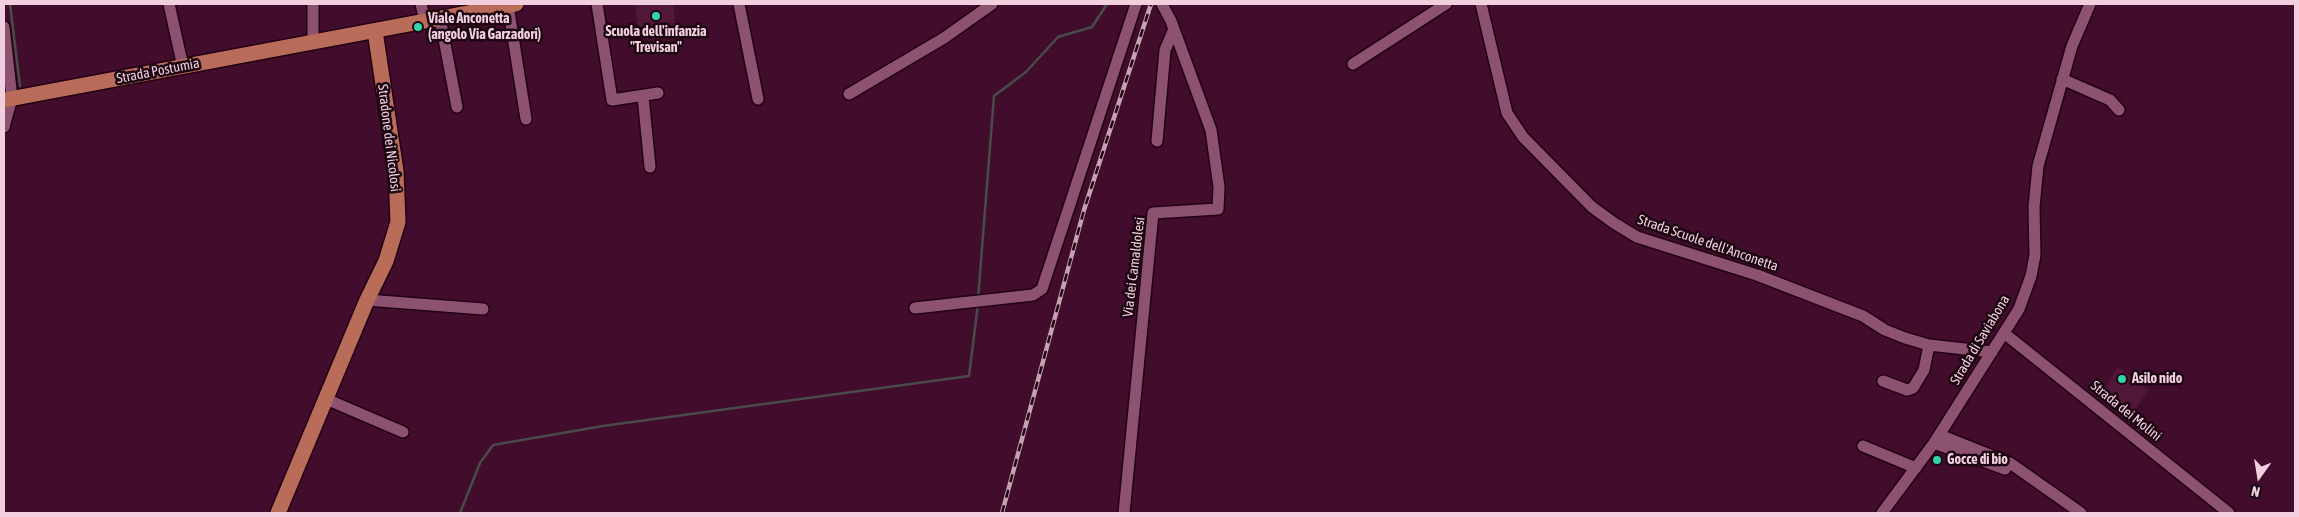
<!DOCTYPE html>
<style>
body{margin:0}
#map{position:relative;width:2299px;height:517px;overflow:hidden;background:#420d2c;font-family:"Asap Condensed",sans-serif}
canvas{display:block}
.frame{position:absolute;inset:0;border:5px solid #f2cfde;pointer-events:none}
.north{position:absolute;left:2234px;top:452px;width:50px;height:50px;-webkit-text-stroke:4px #1b0611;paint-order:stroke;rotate:193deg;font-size:14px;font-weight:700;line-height:20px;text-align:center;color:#f2cfde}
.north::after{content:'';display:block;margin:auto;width:18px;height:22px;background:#f2cfde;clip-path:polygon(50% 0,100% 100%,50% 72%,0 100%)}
</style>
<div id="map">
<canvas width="2299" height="517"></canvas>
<div class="frame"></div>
<div class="north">N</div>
</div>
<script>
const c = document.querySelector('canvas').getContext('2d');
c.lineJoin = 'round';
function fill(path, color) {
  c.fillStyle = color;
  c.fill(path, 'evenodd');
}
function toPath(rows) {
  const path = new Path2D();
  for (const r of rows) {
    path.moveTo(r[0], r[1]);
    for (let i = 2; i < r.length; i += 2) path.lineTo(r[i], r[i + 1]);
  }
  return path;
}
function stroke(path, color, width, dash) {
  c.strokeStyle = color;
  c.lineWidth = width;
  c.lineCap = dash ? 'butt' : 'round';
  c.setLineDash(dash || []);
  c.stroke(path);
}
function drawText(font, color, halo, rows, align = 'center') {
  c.font = font + ' "Asap Condensed",sans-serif';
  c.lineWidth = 5;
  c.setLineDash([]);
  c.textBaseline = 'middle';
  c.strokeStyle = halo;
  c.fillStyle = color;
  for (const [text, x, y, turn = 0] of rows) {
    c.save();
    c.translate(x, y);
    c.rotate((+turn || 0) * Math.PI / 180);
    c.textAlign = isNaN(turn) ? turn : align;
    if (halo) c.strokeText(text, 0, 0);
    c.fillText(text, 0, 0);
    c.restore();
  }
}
const built = toPath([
 [635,4,673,4,676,27,639,31],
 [2118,367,2149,390,2133,412,2125,406,2121,411,2101,394]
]);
const stream = toPath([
 [10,4,20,86],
 [978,299,994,96,1026,72,1058,37,1092,27,1107,4],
 [460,513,480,463,493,445,603,426,969,376,978,304]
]);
const minor = toPath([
 [169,4,183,67],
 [313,4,313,41],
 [421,4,425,21],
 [597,4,612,100,658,93],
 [739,4,758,99],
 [1481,4,1507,113,1523,137,1592,207,1614,223,1637,237,1757,275,1863,316,1885,330,1905,338,1929,345,1992,352],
 [508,5,526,119],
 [440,18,457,107],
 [4,27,12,98,4,127],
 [1353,64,1446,4],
 [2062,79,2110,100,2119,110],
 [849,94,944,38,992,4],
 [643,96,650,167],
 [1157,141,1165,50,1174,29],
 [367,300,483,309],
 [915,308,1033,295,1042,289,1136,4],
 [2004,333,2229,513],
 [1883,381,1907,390,1913,388,1924,370,1929,345],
 [326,399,403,432],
 [1940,435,2010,463,2081,513],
 [1934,443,2005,469],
 [1863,446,1916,468],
 [1124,513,1153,213,1218,209,1219,187,1211,130,1171,21,1162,4],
 [1882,513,1934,443,2019,309,2031,276,2035,255,2034,207,2038,166,2072,46,2090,4]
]);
const major = toPath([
 [4,100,516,4],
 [278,513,367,300,386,261,398,222,396,171,375,31]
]);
const rail = toPath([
 [1002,513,1084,210,1151,4]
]);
const markers = [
 [656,16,5,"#34d4a8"],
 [418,27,5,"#34d4a8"],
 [2122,379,5,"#34d4a8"],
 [1937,460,5,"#34d4a8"]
];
const poiNames = [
 ["Viale Anconetta",428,19],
 ["(angolo Via Garzadori)",428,35],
 ["Scuola dell'infanzia",656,32,"center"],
 ["\"Trevisan\"",656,48,"center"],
 ["Asilo nido",2132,379],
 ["Gocce di bio",1947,460]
];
const streetNames = [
 ["Strada Postumia",158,71,-11],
 ["Stradone dei Nicolosi",389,138,83],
 ["Strada Scuole dell'Anconetta",1708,243,19],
 ["Via dei Camaldolesi",1134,267,-83],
 ["Strada di Saviabona",1980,340,-59],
 ["Strada dei Molini",2126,411,39]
];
fill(built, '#521738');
stroke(stream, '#494b4a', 2.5);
stroke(minor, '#220013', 14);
stroke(major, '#220013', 18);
stroke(minor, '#8d5270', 11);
stroke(major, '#b96c59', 15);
stroke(rail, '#c7a0b3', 4.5);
stroke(rail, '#1b0611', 2.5, [8]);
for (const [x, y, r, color] of markers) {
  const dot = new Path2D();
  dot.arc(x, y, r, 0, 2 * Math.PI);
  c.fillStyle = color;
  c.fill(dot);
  stroke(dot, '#1b0611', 2);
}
drawText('bold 14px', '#f2cfde', '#1b0611', poiNames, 'left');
drawText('14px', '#f2cfde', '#1b0611', streetNames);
</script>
